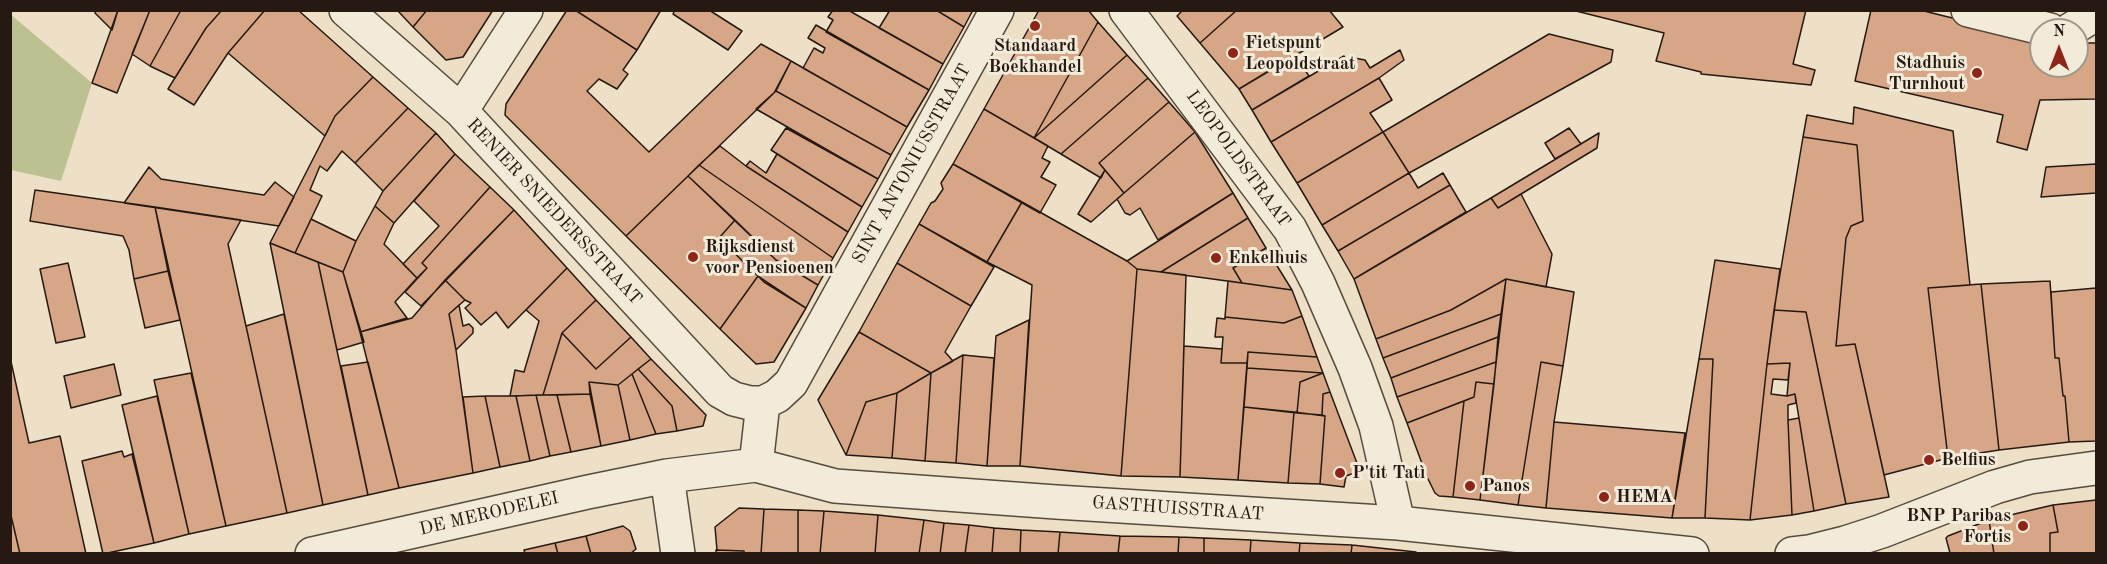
<!DOCTYPE html>
<meta charset="utf-8">
<style>
body{margin:0}
#map{position:relative;width:2107px;height:564px;overflow:hidden;background:#ede0c6;font-family:"Old Standard TT",serif}
canvas{display:block}
.frame{position:absolute;inset:0;border:12px solid #251911;pointer-events:none}
.north{position:absolute;left:2029px;top:18px;width:60px;height:60px;box-sizing:border-box;background:#f3ebda;border:2px solid #a1978a;border-radius:50%;rotate:0deg;font-size:16px;font-weight:700;line-height:24px;text-align:center;color:#251911}
.north::after{content:'';display:block;margin:auto;width:21px;height:27px;background:#8f2418;clip-path:polygon(50% 0,100% 100%,50% 72%,0 100%)}
</style>
<div id="map">
<canvas width="2107" height="564"></canvas>
<div class="frame"></div>
<div class="north">N</div>
</div>
<script>
const c = document.querySelector('canvas').getContext('2d');
c.lineJoin = 'round';
function fill(path, color) {
  c.fillStyle = color;
  c.fill(path, 'evenodd');
}
function toPath(rows) {
  const path = new Path2D();
  for (const r of rows) {
    path.moveTo(r[0], r[1]);
    for (let i = 2; i < r.length; i += 2) path.lineTo(r[i], r[i + 1]);
  }
  return path;
}
function stroke(path, color, width, dash) {
  c.strokeStyle = color;
  c.lineWidth = width;
  c.lineCap = dash ? 'butt' : 'round';
  c.setLineDash(dash || []);
  c.stroke(path);
}
function drawText(font, color, halo, rows, align = 'center') {
  c.font = font + ' "Old Standard TT",serif';
  c.lineWidth = 6;
  c.setLineDash([]);
  c.textBaseline = 'middle';
  c.strokeStyle = halo;
  c.fillStyle = color;
  for (const [text, x, y, turn = 0] of rows) {
    c.save();
    c.translate(x, y);
    c.rotate((+turn || 0) * Math.PI / 180);
    c.textAlign = isNaN(turn) ? turn : align;
    if (halo) c.strokeText(text, 0, 0);
    c.fillText(text, 0, 0);
    c.restore();
  }
}
const green = toPath([
 [10,14,92,83,61,181,11,170]
]);
const building = toPath([
 [96,10,118,10,112,30,95,13,96,10],
 [118,10,150,10,117,93,92,83,118,10],
 [150,10,181,10,150,66,132,54,150,10],
 [181,10,222,10,206,28,175,78,150,66,181,10],
 [222,10,265,10,228,53,194,105,168,89,206,28,222,10],
 [265,10,298,10,373,77,335,116,325,136,228,53,265,10],
 [397,10,427,10,413,27,397,10],
 [427,10,493,10,463,57,446,60,413,27,427,10],
 [567,10,575,10,637,50,623,70,628,74,617,89,599,79,587,91,649,152,761,44,791,61,774,93,626,236,505,115,506,104,567,10],
 [575,10,661,10,637,50,575,10],
 [675,10,709,10,742,31,728,50,673,14,675,10],
 [833,10,848,10,943,64,929,90,826,32,833,20,828,17,833,10],
 [890,10,936,10,964,27,943,64,879,28,890,10],
 [936,10,973,10,964,27,936,10],
 [1039,10,1088,10,1098,22,1034,138,984,109,1039,10],
 [1183,10,1237,10,1200,43,1177,16,1183,10],
 [1237,10,1329,10,1343,27,1239,89,1200,43,1237,10],
 [1572,10,1806,10,1793,64,1815,70,1811,85,1701,74,1701,72,1656,61,1664,33,1572,10],
 [1871,10,1920,10,2041,40,2041,66,2077,66,2077,43,2096,43,2096,99,2040,100,2027,150,1997,142,2003,115,1855,81,1871,10],
 [1098,22,1127,55,1034,138,1098,22],
 [816,25,929,90,907,127,803,68,814,48,823,53,825,48,808,38,816,25],
 [1549,34,1613,50,1611,62,1409,173,1383,132,1549,34],
 [1400,50,1404,60,1379,78,1271,142,1252,110,1344,56,1348,63,1354,58,1365,60,1370,68,1400,50],
 [1127,55,1148,78,1061,154,1034,138,1127,55],
 [1295,55,1309,76,1252,110,1239,89,1295,55],
 [791,61,907,127,891,155,776,91,791,61],
 [373,77,408,108,355,163,342,151,327,171,320,166,310,190,322,196,295,253,270,243,335,116,373,77],
 [1148,78,1169,102,1099,163,1105,170,1101,178,1061,154,1148,78],
 [1379,78,1392,100,1370,113,1383,132,1297,183,1271,142,1379,78],
 [776,91,891,155,878,179,756,109,776,91],
 [1169,102,1195,132,1124,193,1099,163,1169,102],
 [1854,107,1953,131,1970,285,1928,288,1948,458,1884,475,1855,344,1836,346,1846,238,1851,226,1863,221,1857,145,1803,137,1807,115,1853,124,1854,107],
 [408,108,436,133,383,191,355,163,408,108],
 [984,109,1048,146,1042,158,1050,162,1041,177,1056,185,1040,213,953,164,984,109],
 [786,128,878,179,862,207,771,150,786,128],
 [1569,128,1581,144,1555,159,1545,143,1569,128],
 [1195,132,1233,193,1158,240,1140,208,1130,215,1125,213,1117,199,1195,132],
 [1383,132,1409,173,1322,225,1297,183,1383,132],
 [436,133,455,154,394,223,375,206,383,191,436,133],
 [1599,133,1597,148,1498,208,1491,198,1599,133],
 [1803,137,1857,145,1863,221,1851,226,1846,238,1836,346,1855,344,1889,497,1846,504,1806,312,1774,310,1803,137],
 [720,146,746,166,848,232,833,258,699,165,720,146],
 [455,154,490,187,422,263,427,268,417,278,403,264,439,226,414,201,455,154],
 [777,154,862,207,848,232,746,166,750,161,766,173,777,154],
 [953,164,1022,202,987,262,919,224,931,203,935,201,943,189,941,183,953,164],
 [2096,164,2096,193,2041,197,2046,167,2096,164],
 [699,165,833,258,818,285,776,260,688,176,699,165],
 [149,167,161,179,264,195,275,182,294,197,279,226,124,203,149,167],
 [1105,170,1124,193,1091,222,1078,214,1105,170],
 [1409,173,1418,188,1443,173,1450,185,1338,251,1322,225,1409,173],
 [688,176,735,220,719,238,758,276,720,329,626,236,688,176],
 [1450,185,1466,212,1354,279,1338,251,1450,185],
 [490,187,514,210,421,306,405,292,427,268,422,263,490,187],
 [35,190,155,207,168,271,134,279,129,250,123,236,30,221,35,190],
 [1233,193,1248,218,1161,272,1137,269,1127,261,1233,193],
 [1521,194,1552,254,1546,287,1506,279,1451,310,1376,339,1354,279,1491,198,1498,208,1521,194],
 [1022,202,1127,261,1137,269,1121,476,1020,466,1032,285,987,262,1022,202],
 [375,206,394,223,384,244,417,278,395,302,407,318,360,332,343,272,356,241,375,206],
 [155,207,241,220,228,244,287,513,226,526,155,207],
 [514,210,567,268,508,328,496,312,481,325,465,308,471,303,465,300,445,280,514,210],
 [1248,218,1266,248,1233,268,1242,283,1161,272,1248,218],
 [311,219,356,241,343,272,295,253,311,219],
 [735,220,776,260,818,285,806,308,764,282,719,238,735,220],
 [919,224,994,267,971,306,897,263,919,224],
 [270,243,318,262,368,495,323,505,270,243],
 [1266,248,1292,290,1242,283,1233,268,1266,248],
 [1715,260,1780,269,1767,364,1750,520,1705,518,1713,359,1699,359,1715,260],
 [318,262,343,272,364,342,337,350,318,262],
 [68,263,85,337,56,343,40,269,68,263],
 [897,263,971,306,945,352,953,361,931,373,859,332,897,263],
 [567,268,596,300,562,333,543,395,510,396,515,370,524,372,539,321,526,310,567,268],
 [1137,269,1186,275,1180,477,1121,476,1137,269],
 [168,271,180,320,145,328,134,279,168,271],
 [758,276,806,308,774,362,756,364,720,329,758,276],
 [1506,279,1501,314,1383,358,1376,339,1451,310,1506,279],
 [1506,279,1574,292,1563,366,1541,362,1518,505,1480,500,1506,279],
 [445,280,465,300,449,314,456,350,473,473,399,488,360,332,412,318,445,280],
 [1228,281,1292,290,1302,316,1284,323,1225,317,1228,281],
 [2050,281,2055,358,2059,358,2063,396,2065,396,2069,442,1999,450,1981,284,2050,281],
 [1981,284,1999,450,1948,458,1928,288,1981,284],
 [2096,288,2096,441,2069,442,2065,396,2063,396,2059,358,2055,358,2051,292,2096,288],
 [596,300,631,337,596,369,562,333,596,300],
 [459,305,463,326,469,324,473,328,473,333,456,350,449,314,459,305],
 [1774,310,1806,312,1846,504,1814,511,1795,394,1787,396,1790,363,1767,364,1774,310],
 [284,314,323,505,287,513,246,326,284,314],
 [1501,314,1498,337,1391,378,1383,358,1501,314],
 [1302,316,1317,357,1248,352,1247,363,1221,363,1223,337,1215,337,1217,318,1225,319,1225,317,1284,323,1302,316],
 [1029,320,1020,466,987,466,996,336,1029,320],
 [859,332,931,373,897,393,866,402,846,455,818,400,859,332],
 [562,333,596,369,631,337,651,359,618,385,589,382,590,394,543,395,562,333],
 [1498,337,1496,362,1397,397,1391,378,1498,337],
 [1184,346,1222,349,1221,363,1247,363,1238,480,1180,477,1184,346],
 [1248,352,1317,357,1323,373,1247,368,1248,352],
 [963,355,994,358,987,466,956,463,963,355],
 [963,355,956,463,925,461,931,373,963,355],
 [10,357,29,443,60,436,86,554,20,554,10,511,10,357],
 [651,359,706,415,703,426,677,431,672,406,638,369,651,359],
 [1699,359,1713,359,1705,518,1672,518,1699,359],
 [368,362,399,488,368,495,341,366,368,362],
 [1496,362,1494,384,1476,382,1474,397,1407,423,1397,397,1496,362],
 [1541,362,1563,366,1554,422,1546,508,1518,505,1541,362],
 [1790,363,1788,380,1773,379,1771,394,1787,396,1795,394,1796,403,1788,405,1788,420,1792,515,1750,520,1767,364,1790,363],
 [114,364,121,395,71,408,64,376,114,364],
 [1247,368,1323,373,1300,382,1297,413,1244,407,1247,368],
 [638,369,672,406,677,431,656,434,632,374,638,369],
 [191,373,226,526,189,534,154,380,191,373],
 [931,373,925,461,892,458,897,393,931,373],
 [1323,373,1330,392,1323,394,1322,415,1297,413,1300,382,1323,373],
 [632,374,656,434,630,440,618,385,632,374],
 [589,382,618,385,630,440,601,446,589,382],
 [1476,382,1494,384,1480,500,1453,497,1464,401,1474,397,1476,382],
 [1330,392,1360,471,1346,476,1344,487,1320,484,1325,416,1322,415,1323,394,1330,392],
 [897,393,892,458,846,455,866,402,897,393],
 [590,394,601,446,571,452,557,395,590,394],
 [536,395,550,456,530,461,516,396,536,395],
 [536,395,557,395,571,452,550,456,536,395],
 [157,396,189,534,154,543,122,405,157,396],
 [485,396,500,467,473,473,463,397,485,396],
 [485,396,516,396,530,461,500,467,485,396],
 [1464,401,1453,497,1439,496,1435,493,1427,477,1407,423,1464,401],
 [1244,407,1294,412,1288,483,1238,480,1244,407],
 [1294,412,1325,416,1320,484,1288,483,1294,412],
 [1799,418,1814,511,1792,515,1788,420,1799,418],
 [1554,422,1685,433,1672,518,1546,508,1554,422],
 [122,451,124,457,132,454,154,543,103,554,82,461,122,451],
 [2096,500,2096,554,2050,554,2050,533,2058,532,2053,505,2096,500],
 [2053,505,2058,532,2050,533,2050,554,1994,554,1989,520,2053,505],
 [739,508,764,509,761,554,744,554,744,551,717,550,715,527,739,508],
 [764,509,798,510,798,554,761,554,764,509],
 [798,510,824,511,820,554,798,554,798,510],
 [10,511,20,554,10,554,10,511],
 [824,511,878,515,875,554,820,554,824,511],
 [878,515,924,520,919,554,875,554,878,515],
 [924,520,944,523,940,554,919,554,924,520],
 [1989,520,1994,554,1947,554,1950,553,1946,538,1948,536,1989,520],
 [944,523,969,525,965,554,940,554,944,523],
 [969,525,994,528,992,554,965,554,969,525],
 [623,526,630,531,636,549,630,554,591,554,586,536,623,526],
 [994,528,1021,530,1020,554,992,554,994,528],
 [1021,530,1060,532,1058,554,1020,554,1021,530],
 [1060,532,1120,536,1118,554,1058,554,1060,532],
 [586,536,591,554,558,554,555,543,586,536],
 [1120,536,1179,537,1178,554,1118,554,1120,536],
 [1179,537,1204,538,1204,554,1178,554,1179,537],
 [1204,538,1251,540,1250,554,1204,554,1204,538],
 [1251,540,1300,543,1299,554,1250,554,1251,540],
 [555,543,558,554,525,554,524,550,555,543],
 [1300,543,1352,545,1351,554,1299,554,1300,543],
 [1352,545,1416,552,1416,554,1351,554,1352,545],
 [716,550,744,551,744,554,716,554,716,550]
]);
const minor = toPath([
 [346,10,461,111,720,391,734,399,750,403,763,403,777,396,791,383,997,10],
 [1126,10,1290,229,1318,283,1355,368,1376,426,1398,523],
 [1968,10,2050,30],
 [2070,30,2096,14],
 [461,111,526,10],
 [756,465,763,403],
 [667,476,678,554],
 [312,554,588,492,667,476,756,465,835,486,1056,502,1398,523,1692,554],
 [1792,554,1809,552,1845,543,1882,531,1995,487,2030,477,2096,468]
]);
const markers = [
 [1035,26,6,"#8f2418"],
 [1233,53,6,"#8f2418"],
 [1977,73,6,"#8f2418"],
 [693,257,6,"#8f2418"],
 [1216,258,6,"#8f2418"],
 [1929,460,6,"#8f2418"],
 [1340,473,6,"#8f2418"],
 [1470,486,6,"#8f2418"],
 [1604,497,6,"#8f2418"],
 [2023,526,6,"#8f2418"]
];
const poiNames = [
 ["Fietspunt",1245,43],
 ["Leopoldstraat",1245,64],
 ["Standaard",1035,46,"center"],
 ["Boekhandel",1035,67,"center"],
 ["Stadhuis",1965,63,"right"],
 ["Turnhout",1965,84,"right"],
 ["Rijksdienst",705,247],
 ["voor Pensioenen",705,268],
 ["Enkelhuis",1228,258],
 ["Belfius",1941,460],
 ["P'tit Tatì",1352,473],
 ["Panos",1482,486],
 ["HEMA",1616,497],
 ["BNP Paribas",2011,516,"right"],
 ["Fortis",2011,537,"right"]
];
const streetNames = [
 ["LEOPOLDSTRAAT",1238,159,54],
 ["SINT ANTONIUSSTRAAT",912,164,-61],
 ["RENIER SNIEDERSSTRAAT",554,212,47],
 ["GASTHUISSTRAAT",1178,509,4],
 ["DE MERODELEI",489,514,-13]
];
fill(green, '#bdc192');
fill(building, '#d7a686');
stroke(building, '#251911', 1.5);
stroke(minor, '#574b3e', 36);
stroke(minor, '#f3ebda', 33);
for (const [x, y, r, color] of markers) {
  const dot = new Path2D();
  dot.arc(x, y, r, 0, 2 * Math.PI);
  c.fillStyle = color;
  c.fill(dot);
  stroke(dot, '#f3ebda', 2);
}
drawText('bold 18px', '#251911', '#f3ebda', poiNames, 'left');
drawText('18px', '#251911', '#f3ebda', streetNames);
</script>
